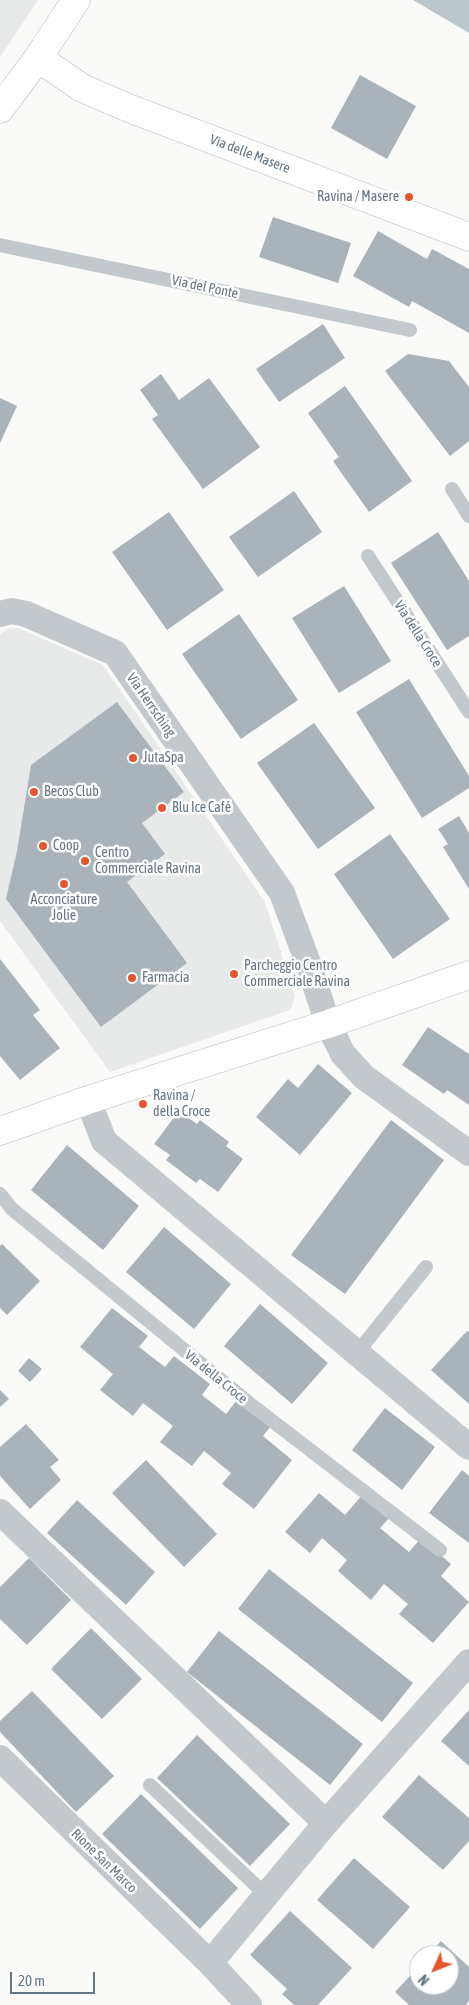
<!DOCTYPE html>
<meta charset="utf-8">
<style>
body{margin:0}
#map{position:relative;width:469px;height:2005px;overflow:hidden;background:#fafaf8;font-family:"Asap Condensed",sans-serif}
canvas{display:block}
.north{position:absolute;left:409px;top:1945px;width:50px;height:50px;box-sizing:border-box;background:#fff;border:1px solid #c1c8cd;border-radius:50%;rotate:226deg;font-size:14px;font-weight:700;line-height:20px;text-align:center;color:#657683}
.north::after{content:'';display:block;margin:auto;width:18px;height:22px;background:#e4572e;clip-path:polygon(50% 0,100% 100%,50% 72%,0 100%)}
.scale{position:absolute;left:10px;top:1972px;width:85px;height:22px;box-sizing:border-box;border:2px solid #657683;border-top:0;padding-left:6px;font-size:15px;line-height:18px;white-space:nowrap;color:#657683;-webkit-text-stroke:4px #fff;paint-order:stroke}
</style>
<div id="map">
<canvas width="469" height="2005"></canvas>
<div class="north">N</div>
<div class="scale">20 m</div>
</div>
<script>
const c = document.querySelector('canvas').getContext('2d');
c.lineJoin = 'round';
function fill(path, color) {
  c.fillStyle = color;
  c.fill(path, 'evenodd');
}
function toPath(rows) {
  const path = new Path2D();
  for (const r of rows) {
    path.moveTo(r[0], r[1]);
    for (let i = 2; i < r.length; i += 2) path.lineTo(r[i], r[i + 1]);
  }
  return path;
}
function stroke(path, color, width, dash) {
  c.strokeStyle = color;
  c.lineWidth = width;
  c.lineCap = dash ? 'butt' : 'round';
  c.setLineDash(dash || []);
  c.stroke(path);
}
function drawText(font, color, halo, rows, align = 'center') {
  c.font = font + ' "Asap Condensed",sans-serif';
  c.lineWidth = 5;
  c.setLineDash([]);
  c.textBaseline = 'middle';
  c.strokeStyle = halo;
  c.fillStyle = color;
  for (const [text, x, y, turn = 0] of rows) {
    c.save();
    c.translate(x, y);
    c.rotate((+turn || 0) * Math.PI / 180);
    c.textAlign = isNaN(turn) ? turn : align;
    if (halo) c.strokeText(text, 0, 0);
    c.fillText(text, 0, 0);
    c.restore();
  }
}
const built = toPath([
 [0,0,38,0,0,57],
 [9,628,18,628,103,665,265,902,295,996,292,1007,287,1011,110,1072,0,921,0,634]
]);
const water = toPath([
 [413,0,469,0,469,33]
]);
const building = toPath([
 [360,75,416,106,387,159,331,128],
 [273,217,351,243,338,283,259,257],
 [378,231,427,259,432,249,469,269,469,333,412,301,409,307,353,276],
 [323,324,345,358,279,402,256,369],
 [408,354,449,361,469,387,469,441,450,456,385,371],
 [161,374,179,400,209,378,260,447,203,489,152,419,158,415,140,390],
 [345,386,412,481,369,512,333,461,339,457,308,413],
 [0,398,17,406,0,443],
 [294,491,322,532,258,577,229,537],
 [169,512,224,590,167,630,112,552],
 [438,532,469,581,469,636,447,650,391,563],
 [344,586,391,661,339,693,292,618],
 [239,614,298,700,241,739,182,654],
 [409,679,469,776,469,788,422,818,356,712],
 [117,702,184,792,142,823,165,854,127,882,187,963,101,1027,6,899,17,851,31,765],
 [314,723,375,808,318,849,257,763],
 [459,816,469,833,469,889,443,847,448,844,438,829],
 [390,834,450,919,393,959,334,874],
 [0,959,40,1010,33,1015,60,1048,20,1080,0,1056],
 [428,1027,469,1054,469,1105,447,1090,444,1094,402,1065],
 [318,1064,352,1093,300,1155,256,1117,288,1079,298,1088],
 [179,1111,197,1124,200,1120,229,1142,226,1146,243,1159,218,1192,200,1179,196,1183,166,1160,170,1155,154,1144],
 [391,1120,444,1160,345,1294,291,1255],
 [67,1145,139,1206,103,1250,31,1190],
 [164,1227,231,1284,194,1329,126,1272],
 [2,1244,40,1281,7,1315,0,1308,0,1246],
 [260,1304,328,1363,292,1404,224,1346],
 [112,1308,148,1336,139,1347,165,1367,174,1356,210,1384,202,1395,226,1414,237,1400,271,1426,263,1436,292,1460,254,1509,222,1484,231,1473,204,1451,192,1466,160,1442,173,1426,143,1403,133,1416,100,1390,113,1374,80,1347],
 [467,1331,469,1332,469,1404,431,1370],
 [29,1358,42,1369,30,1382,18,1371],
 [0,1390,9,1399,0,1407],
 [385,1408,435,1447,402,1490,352,1450],
 [26,1424,59,1460,50,1467,61,1480,30,1509,0,1476,0,1447],
 [146,1460,217,1534,184,1567,112,1493],
 [462,1470,469,1476,469,1543,429,1513],
 [319,1493,345,1515,363,1494,390,1517,380,1528,409,1552,421,1538,451,1564,441,1576,469,1602,433,1643,399,1614,408,1604,384,1584,371,1600,338,1571,347,1560,322,1538,310,1553,285,1532],
 [77,1500,155,1572,126,1605,47,1533],
 [29,1558,71,1600,27,1645,0,1619,0,1587],
 [269,1569,413,1683,382,1722,238,1609],
 [91,1628,142,1679,102,1719,51,1669],
 [219,1631,363,1744,330,1785,187,1672],
 [32,1691,114,1776,76,1812,0,1732,0,1721],
 [469,1710,469,1766,441,1741],
 [197,1735,290,1824,250,1866,157,1778],
 [419,1775,469,1818,469,1841,443,1870,382,1817],
 [141,1794,238,1888,200,1929,102,1834],
 [354,1858,410,1907,373,1949,317,1900],
 [290,1911,352,1968,318,2005,294,2005,282,1994,287,1989,250,1955],
 [441,1941,469,1967,469,2001,466,2005,409,2005,395,1992,419,1966,419,1985,449,1985,449,1955,429,1955]
]);
const lane = toPath([
 [0,245,410,330],
 [452,489,469,516],
 [368,556,469,712],
 [0,1194,12,1209,249,1403,440,1550],
 [356,1354,426,1267],
 [150,1785,266,1895]
]);
const street = toPath([
 [0,614,12,611,26,614,115,653,282,893,307,960,328,1024,343,1054,364,1077,469,1153],
 [88,1100,104,1141,469,1447],
 [0,1512,326,1823],
 [0,1758,210,1963,249,2005],
 [210,1963,326,1823,469,1662]
]);
const secondary = toPath([
 [38,58,82,88,131,109,469,237],
 [0,109,38,58,76,0],
 [0,1131,88,1100,328,1024,469,975]
]);
const markers = [
 [409,197,5,"#e4572e"],
 [133,758,5,"#e4572e"],
 [34,792,5,"#e4572e"],
 [162,808,5,"#e4572e"],
 [43,846,5,"#e4572e"],
 [85,861,5,"#e4572e"],
 [64,884,5,"#e4572e"],
 [234,974,5,"#e4572e"],
 [132,978,5,"#e4572e"],
 [143,1104,5,"#e4572e"]
];
const streetNames = [
 ["Via delle Masere",250,154,21],
 ["Via del Ponte",205,287,12],
 ["Via della Croce",418,634,57],
 ["Via Herrsching",151,705,55],
 ["Via della Croce",216,1377,39],
 ["Rione San Marco",104,1861,44]
];
const poiNames = [
 ["Ravina / Masere",399,197,"right"],
 ["JutaSpa",143,758],
 ["Becos Club",44,792],
 ["Blu Ice Café",172,808],
 ["Coop",53,846],
 ["Centro",95,853],
 ["Commerciale Ravina",95,869],
 ["Acconciature",64,900,"center"],
 ["Jolie",64,916,"center"],
 ["Parcheggio Centro",244,966],
 ["Commerciale Ravina",244,982],
 ["Farmacia",142,978],
 ["Ravina /",153,1096],
 ["della Croce",153,1112]
];
fill(built, '#e8e9e9');
fill(water, '#bbc7cb');
fill(building, '#aab3b9');
stroke(secondary, '#b3babf', 29);
stroke(lane, '#c3c8cc', 14);
stroke(street, '#c3c8cc', 26);
stroke(secondary, '#fff', 28);
for (const [x, y, r, color] of markers) {
  const dot = new Path2D();
  dot.arc(x, y, r, 0, 2 * Math.PI);
  c.fillStyle = color;
  c.fill(dot);
  stroke(dot, '#fff', 2);
}
drawText('14px', '#657683', '#fff', streetNames);
drawText('14px', '#657683', '#fff', poiNames, 'left');
</script>
